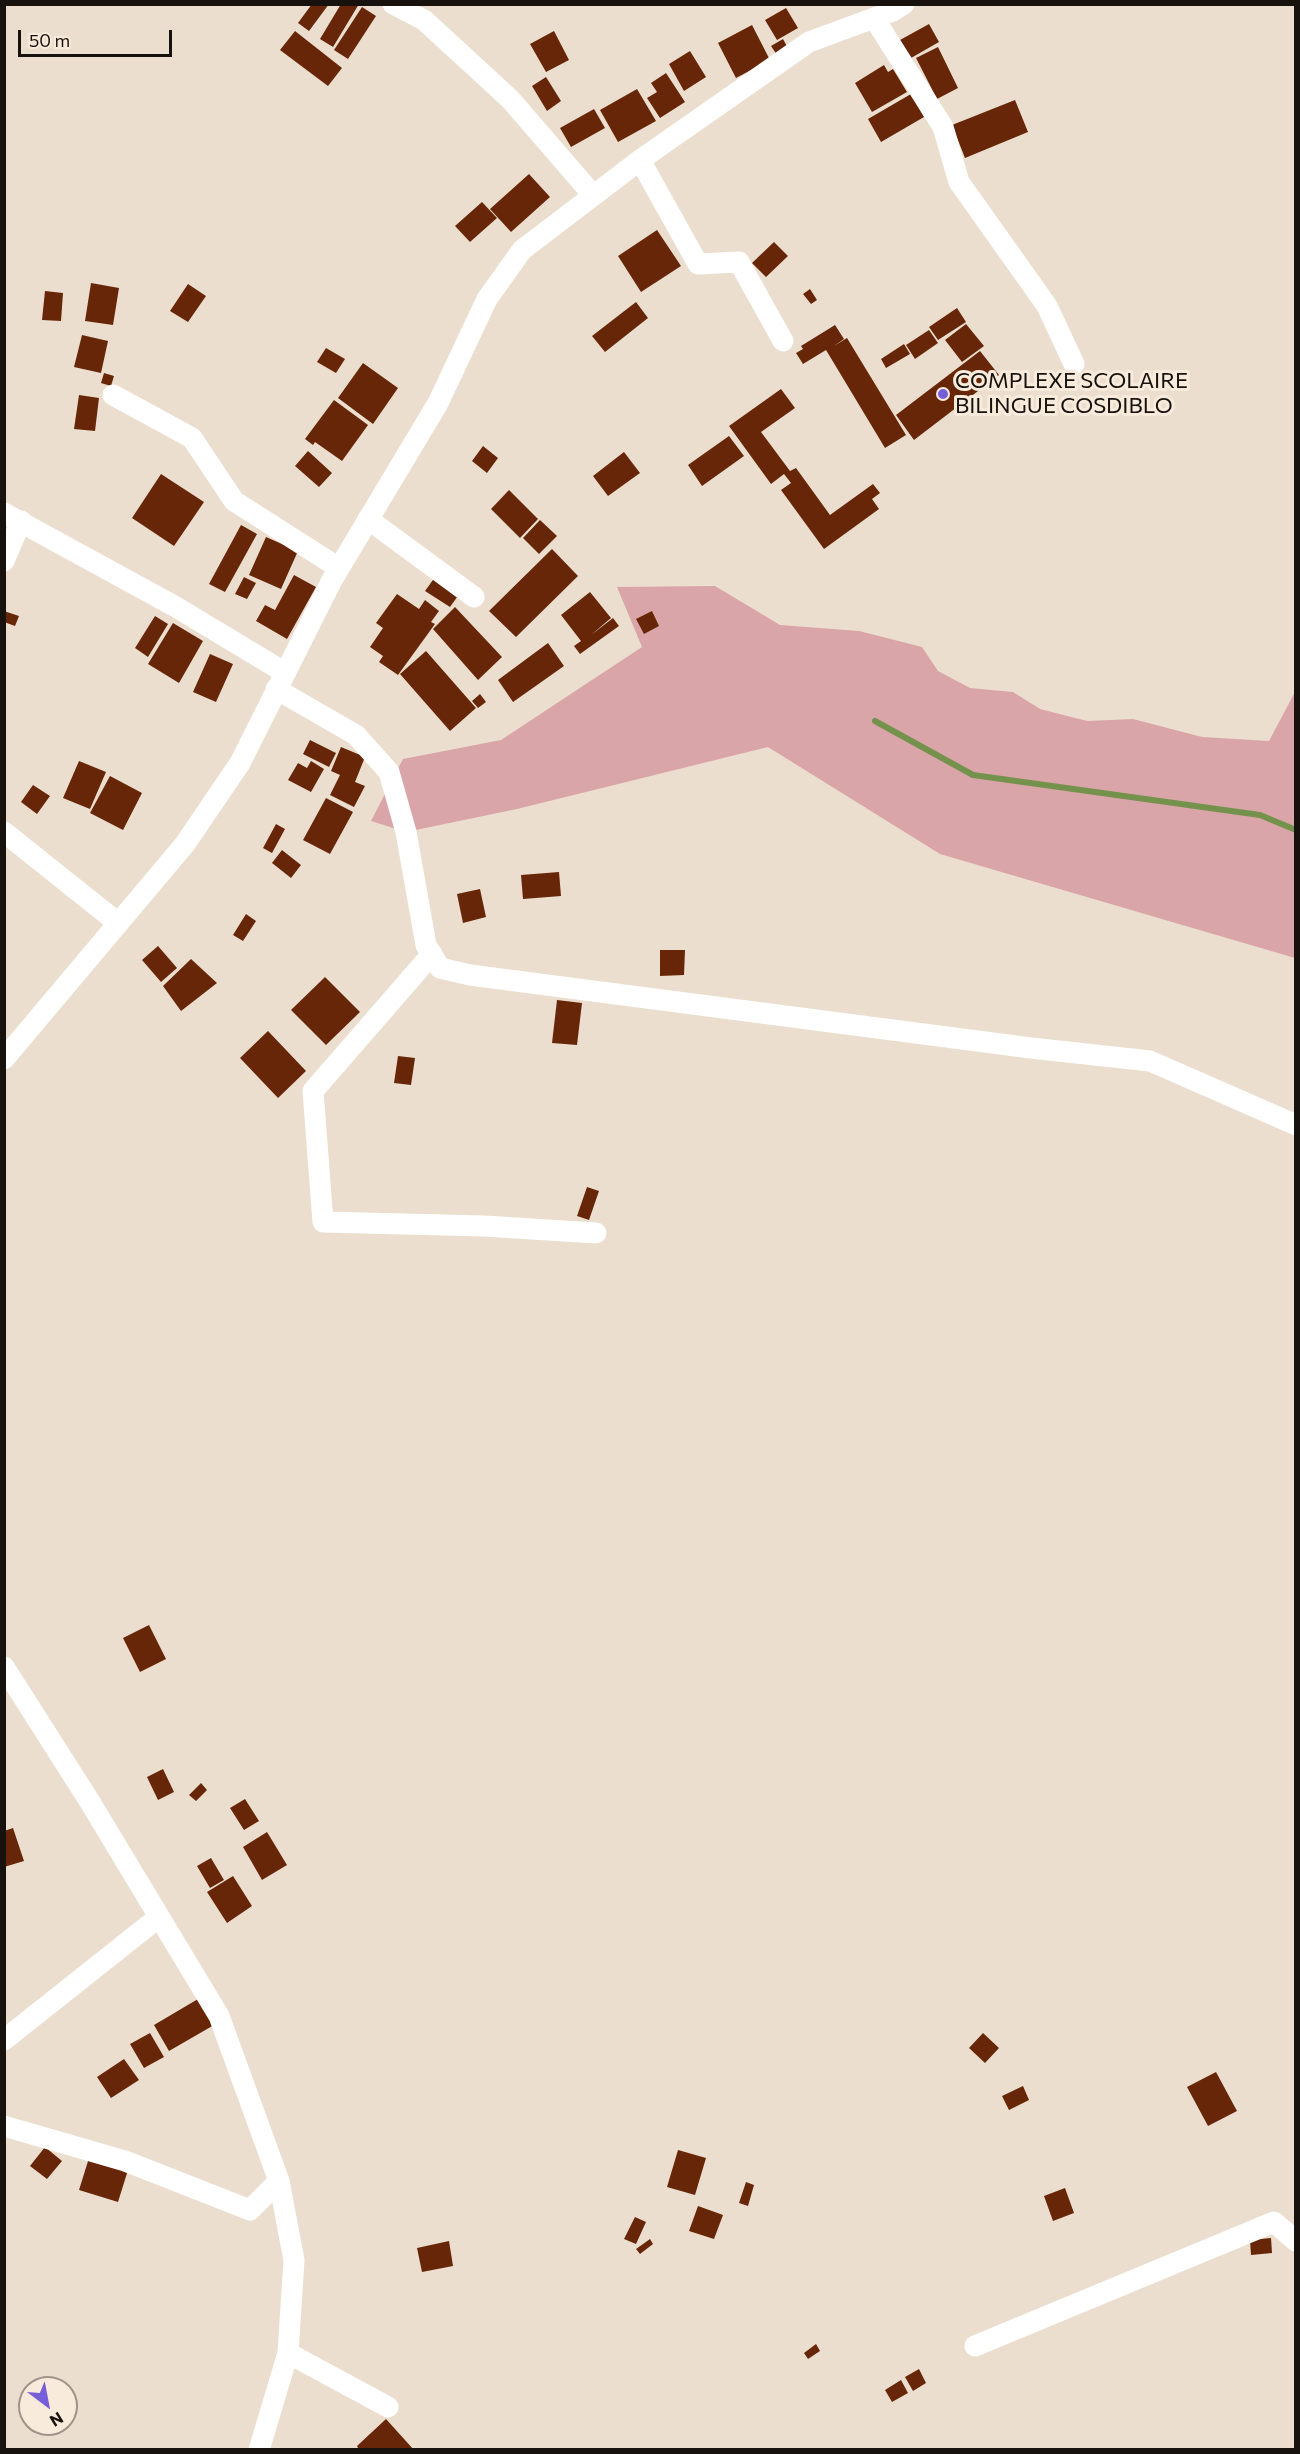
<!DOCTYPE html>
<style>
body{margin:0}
#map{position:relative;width:1300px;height:2454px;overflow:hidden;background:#ebdece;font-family:Commissioner,sans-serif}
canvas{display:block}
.frame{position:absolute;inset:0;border:6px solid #17120d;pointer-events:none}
.north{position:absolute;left:18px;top:2376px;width:60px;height:60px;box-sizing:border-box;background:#f9ebdb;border:2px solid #9f9489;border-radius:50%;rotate:148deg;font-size:16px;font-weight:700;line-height:24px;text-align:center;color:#17120d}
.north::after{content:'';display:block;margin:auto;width:21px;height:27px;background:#775ed9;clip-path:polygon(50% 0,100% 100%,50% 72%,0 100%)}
.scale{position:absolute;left:18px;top:30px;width:154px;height:27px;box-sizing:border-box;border:3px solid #17120d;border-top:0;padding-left:8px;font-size:18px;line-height:21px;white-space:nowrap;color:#17120d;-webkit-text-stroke:4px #f9ebdb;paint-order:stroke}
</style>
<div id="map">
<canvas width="1300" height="2454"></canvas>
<div class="frame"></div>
<div class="north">N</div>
<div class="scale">50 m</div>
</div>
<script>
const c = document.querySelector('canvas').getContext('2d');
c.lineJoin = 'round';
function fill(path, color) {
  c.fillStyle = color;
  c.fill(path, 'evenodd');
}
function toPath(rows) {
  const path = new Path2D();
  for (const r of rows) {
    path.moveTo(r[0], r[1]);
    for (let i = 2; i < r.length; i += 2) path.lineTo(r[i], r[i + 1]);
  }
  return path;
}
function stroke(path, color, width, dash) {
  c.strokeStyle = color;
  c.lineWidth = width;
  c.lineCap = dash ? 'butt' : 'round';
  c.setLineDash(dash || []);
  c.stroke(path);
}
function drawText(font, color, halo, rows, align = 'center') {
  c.font = font + ' Commissioner,sans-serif';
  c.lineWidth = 6;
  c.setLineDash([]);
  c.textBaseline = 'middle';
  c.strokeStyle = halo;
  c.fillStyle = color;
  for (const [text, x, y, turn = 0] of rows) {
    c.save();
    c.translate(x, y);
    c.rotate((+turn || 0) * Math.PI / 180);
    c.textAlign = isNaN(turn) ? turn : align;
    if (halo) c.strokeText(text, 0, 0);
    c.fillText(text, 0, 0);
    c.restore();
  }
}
const green = toPath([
 [715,586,780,625,859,631,922,647,938,671,970,688,1013,692,1040,709,1087,721,1133,719,1202,737,1269,741,1295,692,1295,958,940,854,768,747,517,809,406,832,371,821,403,759,501,740,642,647,617,587]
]);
const stream = toPath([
 [875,721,973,775,1260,815,1296,830]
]);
const building = toPath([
 [312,4,329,4,309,31,298,23],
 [341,4,359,4,333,47,320,39],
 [362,7,376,16,348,59,334,50],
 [786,8,798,28,777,40,765,20],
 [929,24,939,42,911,58,900,40],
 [752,25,770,60,736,78,718,43],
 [295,31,342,68,328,86,280,50],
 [554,31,569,60,546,72,530,44],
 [783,39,790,52,779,58,771,46],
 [938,47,958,88,937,99,916,58],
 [690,51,706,77,684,91,669,64],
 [884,65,888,72,893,69,907,92,872,112,855,83],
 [666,73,685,102,660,118,647,98,657,92,651,83],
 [546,77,561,101,547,111,532,86],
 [637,89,656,121,618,142,600,110],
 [911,94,924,117,881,142,868,119],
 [1015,100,1028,132,965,158,952,125],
 [594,109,605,128,571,147,560,128],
 [529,174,550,197,511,232,490,209],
 [482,202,497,218,470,242,455,226],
 [657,230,681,266,641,292,618,256],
 [774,242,788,256,766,277,752,263],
 [91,283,119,288,113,325,85,321],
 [188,284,206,296,188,322,170,311],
 [810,289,817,300,811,304,803,294],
 [45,291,63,293,61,321,42,320],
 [636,302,648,318,605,352,592,336],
 [957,308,966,322,938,340,929,327],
 [966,324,984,346,962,362,945,340],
 [835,325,844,339,834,346,847,338,906,435,885,448,826,350,803,364,796,353,803,349,801,346],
 [929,330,938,343,915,359,906,345],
 [82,335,108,341,101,373,74,367],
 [904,344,910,354,886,368,881,359],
 [326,348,345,359,336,373,317,362],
 [980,351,999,375,914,440,896,415],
 [363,363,398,388,373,424,338,398],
 [104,373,114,376,111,386,101,383],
 [781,389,795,408,761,432,790,471,796,468,830,515,873,484,880,493,872,499,879,509,824,549,781,490,791,483,784,474,771,484,729,426],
 [79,395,99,398,95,431,74,429],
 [334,400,368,425,342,461,315,442,313,445,305,439],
 [729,436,744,456,702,486,688,465],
 [483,446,498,458,487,473,472,461],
 [308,451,332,473,319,487,295,466],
 [624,452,640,473,608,496,593,476],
 [161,474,204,502,174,546,132,518],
 [509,490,538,519,520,538,491,509],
 [540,520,557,536,539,554,523,538],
 [241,525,257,534,225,592,209,584],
 [266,537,298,551,281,589,249,575],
 [552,549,578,576,516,637,489,611],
 [294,575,316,587,287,639,256,621,265,605,275,610],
 [244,577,256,583,247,599,235,594],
 [435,577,460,593,450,607,425,591],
 [590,592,611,618,591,635,613,618,619,626,580,654,574,646,581,641,561,615],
 [397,594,419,609,425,600,439,611,431,622,435,624,398,675,379,662,383,656,370,647,383,628,376,623],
 [455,607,502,657,478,680,433,629],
 [4,611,19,616,15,626,4,622],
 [652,611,659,626,644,634,636,619],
 [155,616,168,624,148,657,135,648],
 [173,623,203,641,179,683,148,664],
 [548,643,564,666,513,702,498,680],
 [426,651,476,708,450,731,400,674],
 [210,654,233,664,216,702,193,692],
 [480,694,486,702,478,708,472,701],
 [310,740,336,753,329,767,303,754],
 [341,747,365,757,355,782,365,786,354,807,330,795,340,775,331,771],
 [79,761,106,772,90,809,63,798],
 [311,761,324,769,311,792,288,780,298,763,307,768],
 [110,776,142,793,123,830,90,813],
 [33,785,50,796,37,814,21,802],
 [326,798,353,812,330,854,303,840],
 [276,824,285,829,272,853,263,848],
 [282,850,301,865,291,878,272,863],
 [559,872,561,896,523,899,521,875],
 [480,889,486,917,463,923,457,894],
 [246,914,256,921,243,941,233,935],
 [158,946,177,968,161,982,142,960],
 [660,950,685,950,684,975,660,976],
 [191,959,217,983,181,1011,163,986],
 [325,977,360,1012,326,1045,291,1010],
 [557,1000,582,1003,577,1045,552,1043],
 [268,1031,306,1071,278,1098,240,1058],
 [398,1056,415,1058,411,1085,394,1083],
 [587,1187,599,1191,589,1220,577,1216],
 [149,1625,166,1659,140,1672,123,1638],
 [163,1769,174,1792,158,1800,147,1777],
 [201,1783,207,1790,196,1801,189,1795],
 [245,1799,259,1821,244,1830,230,1808],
 [13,1828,24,1861,4,1867,4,1831],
 [267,1832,287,1865,262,1880,243,1847],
 [211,1858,224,1880,210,1888,197,1866],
 [233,1876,252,1906,227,1923,207,1892],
 [198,1999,214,2025,169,2051,154,2025],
 [150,2033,164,2057,144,2068,130,2044],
 [983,2033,999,2048,985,2063,969,2048],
 [124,2059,139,2080,111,2098,97,2077],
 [1216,2072,1237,2111,1208,2126,1187,2087],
 [1023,2086,1029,2100,1009,2110,1002,2096],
 [45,2147,62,2161,47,2179,30,2166],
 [678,2150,706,2158,695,2195,667,2187],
 [89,2158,128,2170,118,2202,79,2190],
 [746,2182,754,2185,748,2206,739,2203],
 [1065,2188,1074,2213,1053,2221,1044,2196],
 [698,2206,723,2215,714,2239,689,2231],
 [635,2217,646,2222,636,2244,624,2239],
 [1271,2238,1272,2253,1251,2255,1250,2240],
 [650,2239,653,2244,640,2254,636,2249],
 [449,2241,453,2266,422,2272,417,2248],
 [816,2344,820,2351,808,2359,804,2353],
 [919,2369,926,2383,913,2391,905,2377],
 [901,2380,908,2393,892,2402,885,2390],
 [386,2419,414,2450,359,2450,357,2446]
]);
const street = toPath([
 [393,4,424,20,510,99,593,195],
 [874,18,943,127,959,182,1047,306,1074,364],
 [640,160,698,264,739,262,783,341],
 [113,395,192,438,234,501,339,568],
 [4,513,176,607,284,672],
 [368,519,474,597],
 [4,561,21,521],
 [276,689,356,735,389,772,406,832,426,945,440,968,470,975,1031,1048,1150,1061,1296,1125],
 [4,832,118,923],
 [432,954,313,1091,323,1222,484,1226,596,1233],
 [4,1059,185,844,240,763,332,580,438,403,487,299,522,250,640,160,809,42,893,11,904,4],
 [4,1667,90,1802,219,2016,279,2181,294,2260,288,2353,259,2450],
 [4,2040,159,1917],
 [4,2126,125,2161,250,2210,279,2181],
 [975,2346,1274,2222,1296,2241],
 [288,2353,388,2407]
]);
const markers = [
 [943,394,6,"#775ed9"]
];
const poiNames = [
 ["COMPLEXE SCOLAIRE",955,381],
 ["BILINGUE COSDIBLO",955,406]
];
fill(green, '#d9a5a9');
stroke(stream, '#75924d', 6);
fill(building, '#672607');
stroke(street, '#fff', 21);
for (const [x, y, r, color] of markers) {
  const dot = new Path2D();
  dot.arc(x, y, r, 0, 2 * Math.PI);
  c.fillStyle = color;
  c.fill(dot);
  stroke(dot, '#f9ebdb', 2);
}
drawText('22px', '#17120d', '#f9ebdb', poiNames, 'left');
</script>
